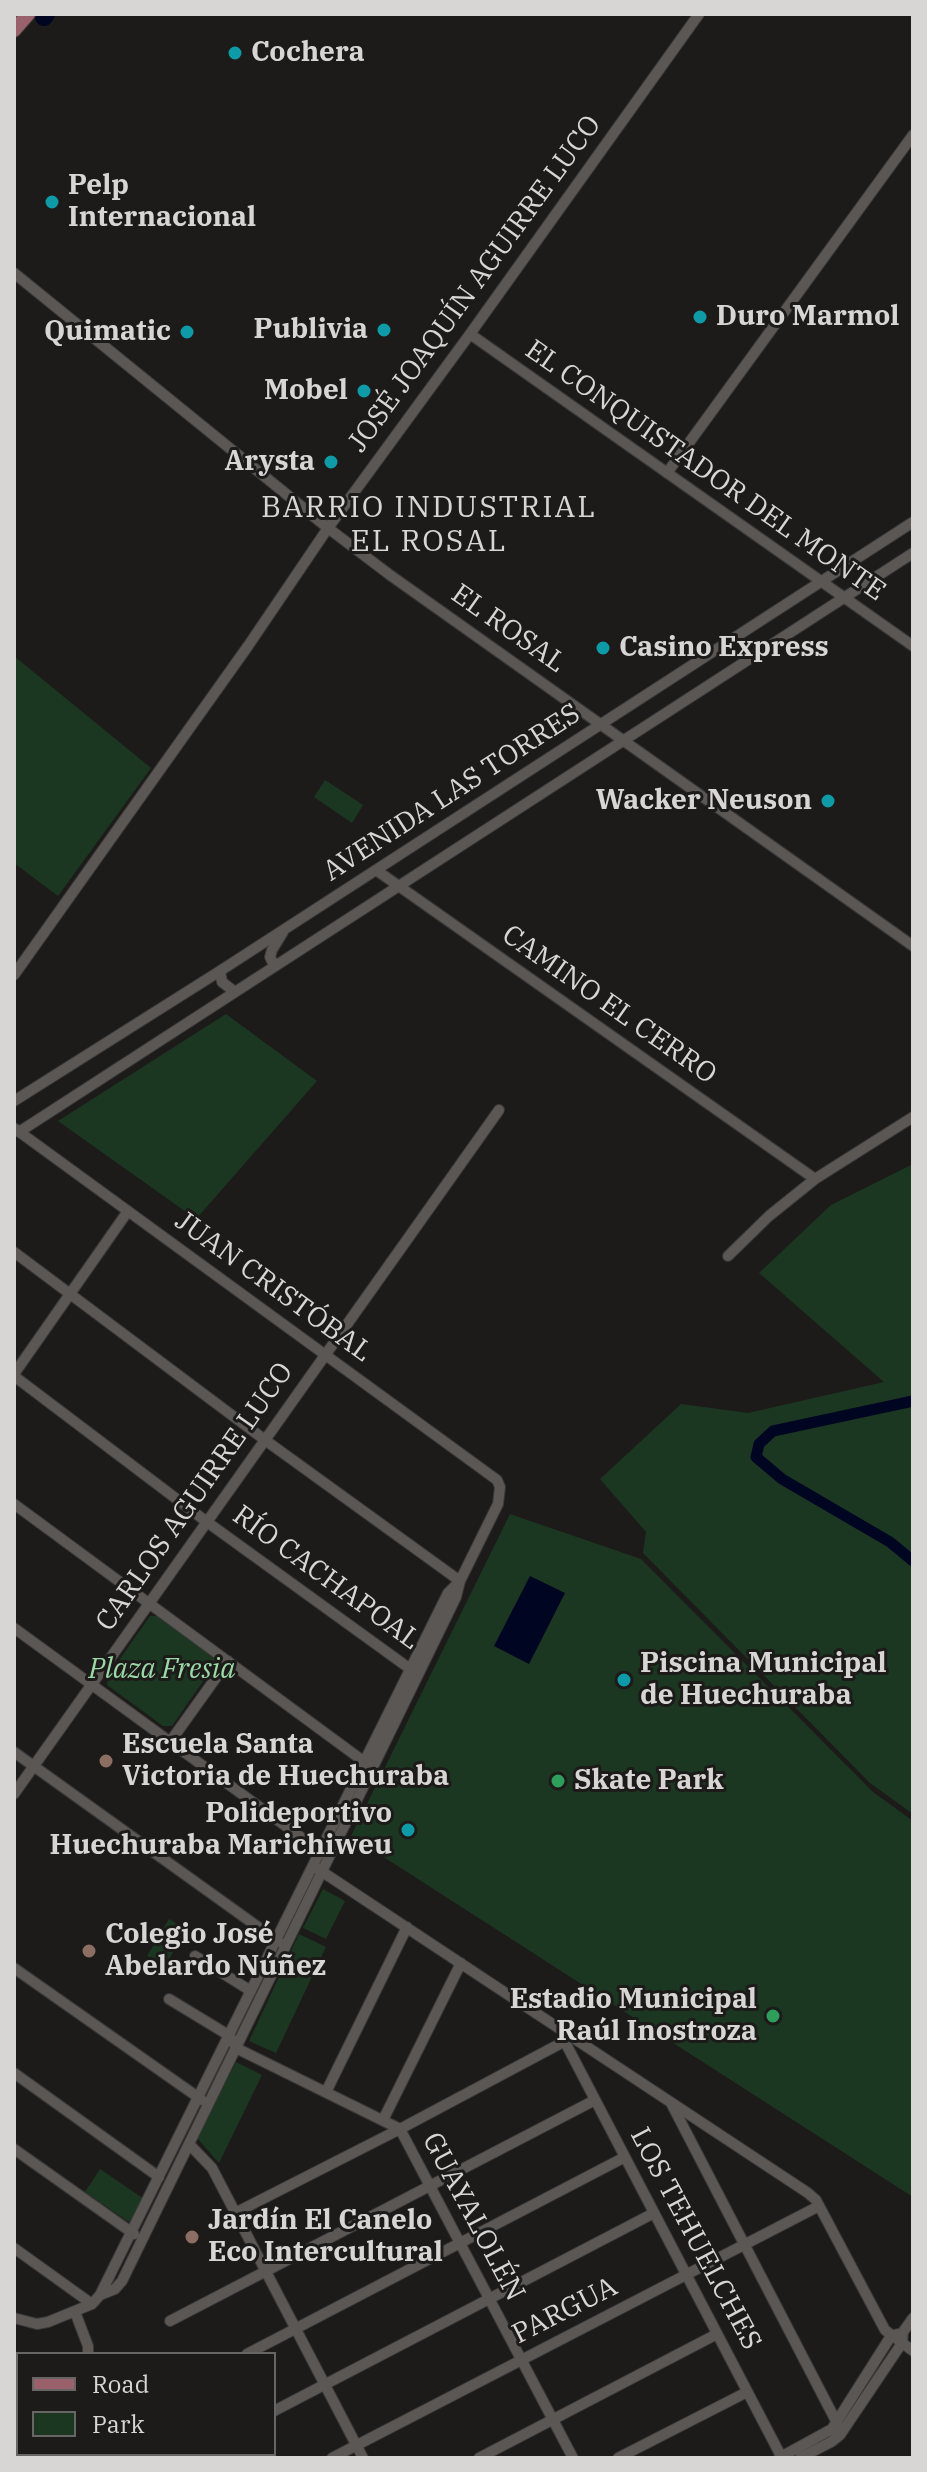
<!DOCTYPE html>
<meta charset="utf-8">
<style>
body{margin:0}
#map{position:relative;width:927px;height:2472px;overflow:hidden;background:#1d1b19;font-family:"IBM Plex Serif",serif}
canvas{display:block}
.frame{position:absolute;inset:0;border:16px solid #d8d6d5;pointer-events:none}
.legend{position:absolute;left:16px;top:2352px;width:260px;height:104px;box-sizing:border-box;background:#1d1b19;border:2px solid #686664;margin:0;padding:10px 14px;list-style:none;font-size:24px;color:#d8d6d5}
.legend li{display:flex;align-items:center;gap:16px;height:40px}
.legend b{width:40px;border:2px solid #686664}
</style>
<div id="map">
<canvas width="927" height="2472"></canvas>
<div class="frame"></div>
<ul class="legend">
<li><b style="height:10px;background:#98616b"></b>Road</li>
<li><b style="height:22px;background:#1b3722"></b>Park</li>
</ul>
</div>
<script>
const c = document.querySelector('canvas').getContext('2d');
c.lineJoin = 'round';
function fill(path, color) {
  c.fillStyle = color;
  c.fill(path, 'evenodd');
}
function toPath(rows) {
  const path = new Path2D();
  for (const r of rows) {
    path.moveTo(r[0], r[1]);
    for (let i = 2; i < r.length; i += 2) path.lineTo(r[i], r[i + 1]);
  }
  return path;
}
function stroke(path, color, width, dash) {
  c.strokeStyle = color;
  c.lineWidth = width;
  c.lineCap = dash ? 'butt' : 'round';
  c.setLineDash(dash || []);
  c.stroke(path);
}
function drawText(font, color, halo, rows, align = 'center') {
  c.font = font + ' "IBM Plex Serif",serif';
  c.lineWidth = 6;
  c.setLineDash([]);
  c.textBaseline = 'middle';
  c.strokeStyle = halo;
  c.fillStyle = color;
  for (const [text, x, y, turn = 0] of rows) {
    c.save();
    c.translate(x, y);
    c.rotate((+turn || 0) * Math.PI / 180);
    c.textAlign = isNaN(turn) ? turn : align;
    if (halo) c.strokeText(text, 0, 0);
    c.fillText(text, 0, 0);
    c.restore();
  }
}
const green = toPath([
 [14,656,151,768,58,896,14,863],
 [325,780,363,805,352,823,314,797],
 [226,1014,317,1081,196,1219,58,1121],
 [913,1164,913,1814,870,1783,643,1553,646,1532,600,1479,681,1404,748,1413,884,1382,759,1273,831,1205],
 [510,1514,641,1559,873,1792,913,1821,913,2197,351,1836],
 [150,1616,158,1616,215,1657,215,1664,172,1726,163,1726,107,1685,108,1676],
 [323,1889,345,1901,326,1939,303,1928],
 [169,1919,187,1930,164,1967,147,1956],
 [299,1934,326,1947,276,2053,249,2041],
 [236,2062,262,2075,219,2163,197,2138],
 [100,2169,144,2199,129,2222,85,2192]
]);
const water = toPath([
 [530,1576,565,1593,529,1664,494,1646]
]);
const canal = toPath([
 [913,1401,773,1431,759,1444,756,1457,782,1479,890,1542,913,1561]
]);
const river = toPath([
 [44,17,46,14]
]);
const minor = toPath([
 [14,273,328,528,390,575,913,946],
 [470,334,913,646],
 [667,473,913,135],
 [376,870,815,1179],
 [274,965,270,957,272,950,283,932],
 [220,971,222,982,235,992],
 [14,975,248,646,328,528,470,334,699,14],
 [14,1101,220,971,913,522],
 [14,1128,497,1480,500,1487,498,1504,460,1581,456,1597,122,2281,115,2289,100,2295],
 [19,1132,913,553],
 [14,1252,265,1440,460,1581],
 [728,1256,769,1216,815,1179,913,1117],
 [14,1374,128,1211],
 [14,1376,207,1522,413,1671],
 [14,1504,370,1766],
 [14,1628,324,1854],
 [170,1742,228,1661],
 [14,1752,279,1942],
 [14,1794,499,1110],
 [318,1869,808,2193,816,2200,885,2330,913,2351],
 [195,1956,251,1991],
 [14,1968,202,2100],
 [169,1999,230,2036,236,2048,400,2129,573,2458],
 [565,2042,782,2458],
 [14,2073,159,2177],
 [326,2092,407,1927],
 [671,2103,837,2423],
 [383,2120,461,1963],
 [189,2144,212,2168,363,2458],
 [14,2149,134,2234],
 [235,2213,400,2129,567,2040],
 [14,2248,92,2304],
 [75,2312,88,2346,88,2354],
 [14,2318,37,2324,48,2322,92,2304,100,2295,448,1593,458,1583],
 [170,2321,595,2100],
 [247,2354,625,2157],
 [274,2411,654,2213],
 [64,2454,74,2458],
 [185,2458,193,2454],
 [332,2458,819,2206],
 [479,2458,717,2334],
 [618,2458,747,2392],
 [779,2458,832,2429,891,2336,898,2334],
 [800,2458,831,2442,840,2435,902,2343,903,2332,913,2318]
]);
const major = toPath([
 [14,30,28,14]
]);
const markers = [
 [235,53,8,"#0f9aa8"],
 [52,202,8,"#0f9aa8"],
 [700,317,8,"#0f9aa8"],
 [384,330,8,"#0f9aa8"],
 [187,332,8,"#0f9aa8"],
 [364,391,8,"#0f9aa8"],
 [331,462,8,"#0f9aa8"],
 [603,648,8,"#0f9aa8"],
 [828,801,8,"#0f9aa8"],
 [624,1680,8,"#0f9aa8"],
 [106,1761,8,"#8d6e63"],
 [558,1781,8,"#2e9e5b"],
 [408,1830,8,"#0f9aa8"],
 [89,1951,8,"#8d6e63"],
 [773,2016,8,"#2e9e5b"],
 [192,2237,8,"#8d6e63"]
];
const poiNames = [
 ["Cochera",251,53],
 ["Pelp",68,186],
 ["Internacional",68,218],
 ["Duro Marmol",716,317],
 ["Publivia",368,330,"right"],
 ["Quimatic",171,332,"right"],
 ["Mobel",348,391,"right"],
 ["Arysta",315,462,"right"],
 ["Casino Express",619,648],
 ["Wacker Neuson",812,801,"right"],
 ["Piscina Municipal",640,1664],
 ["de Huechuraba",640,1696],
 ["Escuela Santa",122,1745],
 ["Victoria de Huechuraba",122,1777],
 ["Skate Park",574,1781],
 ["Polideportivo",392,1814,"right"],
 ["Huechuraba Marichiweu",392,1846,"right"],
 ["Colegio José",105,1935],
 ["Abelardo Núñez",105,1967],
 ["Estadio Municipal",757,2000,"right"],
 ["Raúl Inostroza",757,2032,"right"],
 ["Jardín El Canelo",208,2221],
 ["Eco Intercultural",208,2253]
];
const streetNames = [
 ["JOSÉ JOAQUÍN AGUIRRE LUCO",475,284,-54],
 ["EL CONQUISTADOR DEL MONTE",705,471,35],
 ["EL ROSAL",508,629,35],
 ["AVENIDA LAS TORRES",452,793,-33],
 ["CAMINO EL CERRO",609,1005,35],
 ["JUAN CRISTÓBAL",273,1287,36],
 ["CARLOS AGUIRRE LUCO",195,1497,-55],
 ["RÍO CACHAPOAL",326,1578,36],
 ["GUAYALOLÉN",473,2217,62],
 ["LOS TEHUELCHES",695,2239,62],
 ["PARGUA",565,2311,-27]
];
const parkNames = [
 ["Plaza Fresia",162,1670]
];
const neighbourhoodNames = [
 ["BARRIO INDUSTRIAL",429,508],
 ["EL ROSAL",429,542]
];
fill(green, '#1b3722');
fill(water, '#000521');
stroke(canal, '#000521', 11);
stroke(river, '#000521', 18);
stroke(minor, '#3a3837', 12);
stroke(major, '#3a3837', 16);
stroke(minor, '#5a5755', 10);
stroke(major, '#98616b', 14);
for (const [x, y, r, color] of markers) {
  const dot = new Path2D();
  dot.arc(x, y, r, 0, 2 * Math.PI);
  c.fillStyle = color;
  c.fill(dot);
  stroke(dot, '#1d1b19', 3);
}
drawText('bold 28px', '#d8d6d5', '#1d1b19', poiNames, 'left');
drawText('28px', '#d8d6d5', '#1d1b19', streetNames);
drawText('italic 28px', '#9bd9a8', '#1d1b19', parkNames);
c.letterSpacing = '2px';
drawText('30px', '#d8d6d5', '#1d1b19', neighbourhoodNames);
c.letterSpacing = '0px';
</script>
